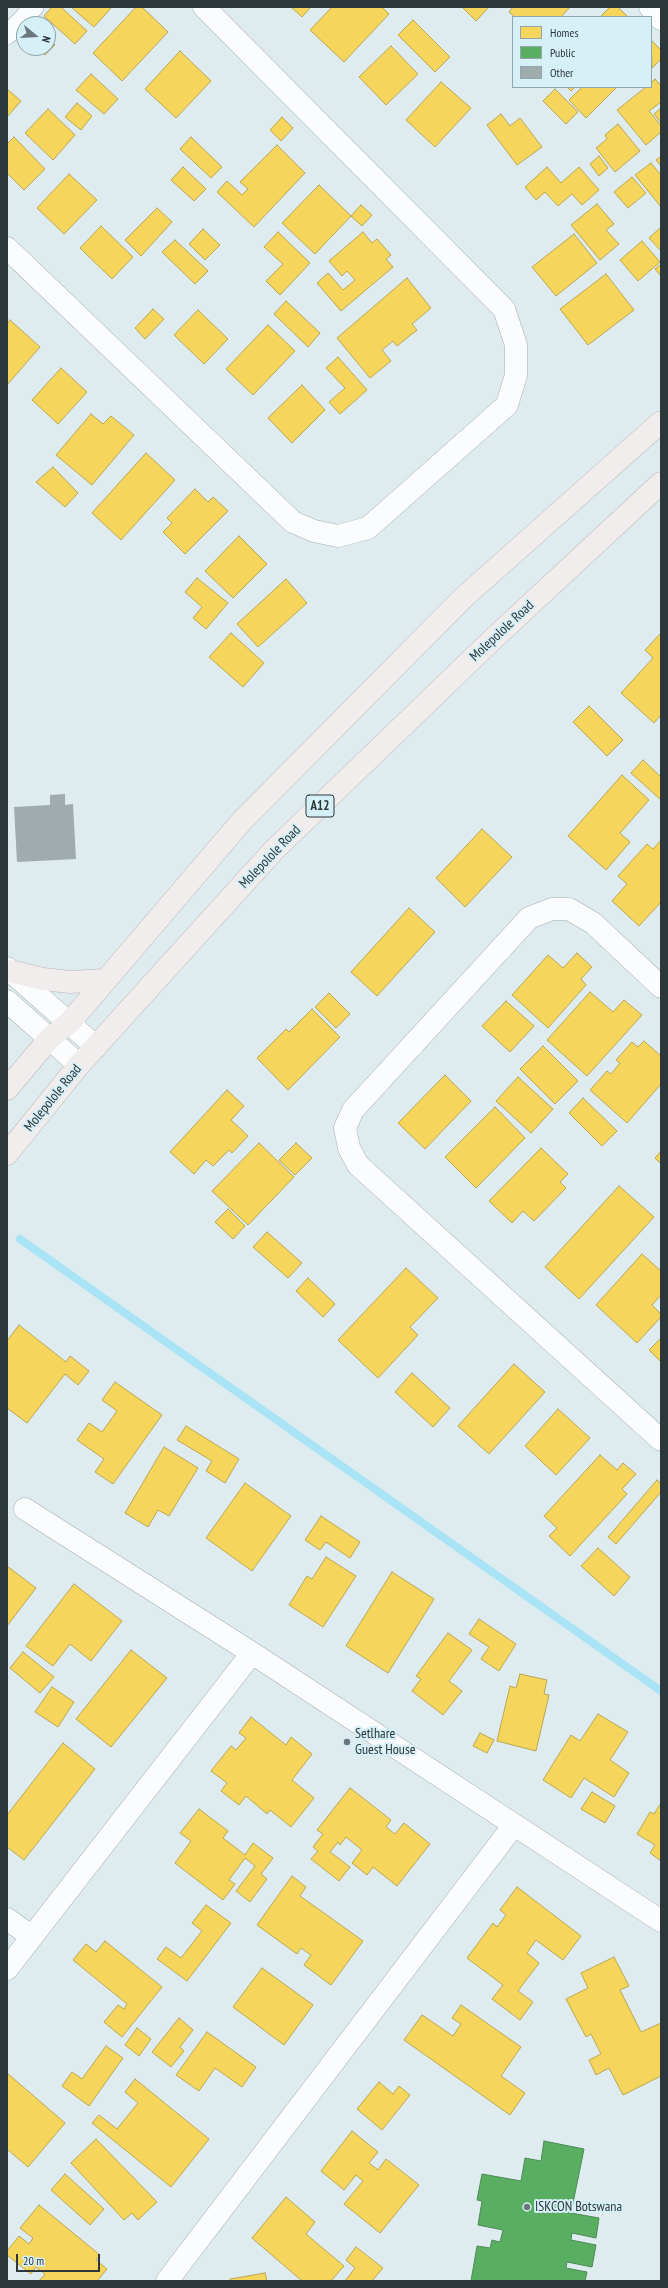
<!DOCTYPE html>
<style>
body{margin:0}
#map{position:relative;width:668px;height:2288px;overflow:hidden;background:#deecf0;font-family:"PT Sans Narrow",sans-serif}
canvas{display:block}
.frame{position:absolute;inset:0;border:8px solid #2d373a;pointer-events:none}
.legend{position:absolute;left:512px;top:16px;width:140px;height:72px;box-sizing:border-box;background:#d6f0f8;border:1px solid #92a6ac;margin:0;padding:5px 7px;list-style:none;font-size:12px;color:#2d373a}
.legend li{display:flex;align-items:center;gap:8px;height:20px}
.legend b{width:20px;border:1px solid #92a6ac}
.north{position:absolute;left:16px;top:16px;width:40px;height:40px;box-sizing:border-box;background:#d6f0f8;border:1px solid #92a6ac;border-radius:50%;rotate:108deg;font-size:11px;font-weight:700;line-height:16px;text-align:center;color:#2d373a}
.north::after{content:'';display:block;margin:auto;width:14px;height:18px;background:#6b767a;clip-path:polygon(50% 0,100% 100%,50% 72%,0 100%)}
.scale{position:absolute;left:16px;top:2254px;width:84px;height:18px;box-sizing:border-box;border:2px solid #2d373a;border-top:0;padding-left:5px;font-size:12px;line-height:14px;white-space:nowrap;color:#2d373a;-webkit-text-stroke:3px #d6f0f8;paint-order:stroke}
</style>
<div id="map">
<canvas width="668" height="2288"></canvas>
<div class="frame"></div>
<ul class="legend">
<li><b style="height:11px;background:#f6d55c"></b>Homes</li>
<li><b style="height:11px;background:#5aae61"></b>Public</li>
<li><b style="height:11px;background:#a0abad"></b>Other</li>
</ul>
<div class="north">N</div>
<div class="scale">20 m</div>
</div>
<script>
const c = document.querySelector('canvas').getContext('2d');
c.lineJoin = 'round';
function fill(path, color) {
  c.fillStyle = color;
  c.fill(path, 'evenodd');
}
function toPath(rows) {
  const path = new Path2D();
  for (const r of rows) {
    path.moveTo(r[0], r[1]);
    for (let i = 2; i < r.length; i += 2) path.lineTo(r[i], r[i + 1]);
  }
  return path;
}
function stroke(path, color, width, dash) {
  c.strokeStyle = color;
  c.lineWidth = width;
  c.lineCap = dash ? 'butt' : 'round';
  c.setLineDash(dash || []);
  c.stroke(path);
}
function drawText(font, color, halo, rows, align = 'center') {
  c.font = font + ' "PT Sans Narrow",sans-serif';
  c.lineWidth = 4;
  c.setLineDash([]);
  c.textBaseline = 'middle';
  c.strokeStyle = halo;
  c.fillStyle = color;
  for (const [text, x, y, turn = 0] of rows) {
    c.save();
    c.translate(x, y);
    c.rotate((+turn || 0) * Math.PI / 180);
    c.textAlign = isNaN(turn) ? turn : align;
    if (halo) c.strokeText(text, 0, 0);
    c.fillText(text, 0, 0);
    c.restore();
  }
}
const homes = toPath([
 [52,7,61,7,87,31,75,44,44,16,52,7],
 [71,7,112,7,94,27,71,7],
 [136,7,142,7,168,32,122,81,93,53,136,7],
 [291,7,311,7,302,17,291,7],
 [332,7,382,7,389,14,344,62,310,30,332,7],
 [462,7,489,7,476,21,462,7],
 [513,7,570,7,561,17,515,17,509,12,513,7],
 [610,7,618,7,628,17,600,17,610,7],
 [413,20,450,57,435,72,398,35,413,20],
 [48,38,55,45,45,55,37,48,48,48,48,38],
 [651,40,661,50,661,59,652,68,651,40],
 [391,46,418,74,386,105,359,77,391,46],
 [180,51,211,81,176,118,145,89,180,51],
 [91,74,118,99,104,114,76,90,91,74],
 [655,79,661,86,661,102,649,111,661,126,661,132,646,145,617,110,646,87,651,87,651,83,655,79],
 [441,82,471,108,435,147,406,120,441,82],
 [567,87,575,87,571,91,567,87],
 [582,87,617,87,586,118,569,100,582,87],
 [7,89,21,101,7,117,7,89],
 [555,89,578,112,566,124,543,101,555,89],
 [77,103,92,116,81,130,65,117,77,103],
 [661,108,661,123,654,114,661,108],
 [48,109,75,135,53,160,25,133,48,109],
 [501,114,510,126,520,118,542,147,517,165,487,125,501,114],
 [282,117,293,128,281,141,270,130,282,117],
 [618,124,640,151,615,172,596,148,607,139,605,135,618,124],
 [14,137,45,169,24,190,7,173,7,144,14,137],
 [191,137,222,167,211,178,180,149,191,137],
 [277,145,305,173,254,227,217,192,227,181,242,195,248,189,240,182,277,145],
 [599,156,608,168,599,176,590,164,599,156],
 [661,156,661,166,656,160,661,156],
 [651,163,661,175,661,207,635,175,651,163],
 [183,167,206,189,194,201,171,180,183,167],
 [547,167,561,183,579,167,599,190,582,205,572,194,558,206,545,192,536,200,525,187,547,167],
 [69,174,97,200,64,234,37,208,69,174],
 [632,177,646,193,628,208,614,192,632,177],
 [319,185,351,216,315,254,282,223,319,185],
 [597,204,614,224,606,230,619,244,600,260,571,225,597,204],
 [361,205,372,215,362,226,351,216,361,205],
 [157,208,172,222,141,256,125,240,157,208],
 [101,226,133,257,112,279,80,248,101,226],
 [661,227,661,251,649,238,661,227],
 [203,229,220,245,205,260,189,244,203,229],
 [278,232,310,263,280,295,266,281,283,264,264,247,278,232],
 [363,232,372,243,377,239,391,255,386,259,393,267,341,311,317,283,328,273,343,290,355,280,347,271,342,276,329,261,363,232],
 [574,234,597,263,556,296,532,267,574,234],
 [175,240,208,271,195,284,162,252,175,240],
 [642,241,660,262,638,281,620,260,642,241],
 [661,264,661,276,655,269,661,264],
 [606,274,634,310,588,345,560,309,606,274],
 [407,278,431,308,412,324,417,330,397,346,393,341,382,350,391,361,370,378,337,338,407,278],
 [286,301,320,333,308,347,274,314,286,301],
 [153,309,164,319,145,339,135,328,153,309],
 [198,310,228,339,204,364,174,335,198,310],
 [10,320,40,347,7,385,7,324,10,320],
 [268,325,295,351,253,395,226,369,268,325],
 [338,357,367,390,340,414,329,402,345,388,326,368,338,357],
 [61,368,87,392,58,424,32,400,61,368],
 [302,385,325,410,292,443,268,418,302,385],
 [91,414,103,424,111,416,134,435,92,485,56,455,91,414],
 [146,453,175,480,121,540,92,513,146,453],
 [53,467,78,493,65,507,36,482,53,467],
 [195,489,208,502,213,497,228,511,185,554,163,532,172,523,167,518,195,489],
 [239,536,267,564,233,598,205,571,239,536],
 [197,578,228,603,206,629,193,618,202,607,185,592,197,578],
 [286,579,307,603,258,647,237,624,286,579],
 [231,633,264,663,243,687,209,657,231,633],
 [661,633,661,715,654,723,621,693,653,658,645,650,661,633],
 [589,706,623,740,607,756,573,722,589,706],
 [643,760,661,777,661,800,631,773,643,760],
 [622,775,649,800,620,833,630,842,606,870,568,836,622,775],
 [482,829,512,857,465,907,436,878,482,829],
 [661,840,661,902,639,926,612,901,627,884,618,876,647,844,653,849,661,840],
 [409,908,435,932,377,996,351,972,409,908],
 [577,953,592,967,581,979,586,985,548,1028,512,995,548,955,563,968,577,953],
 [590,992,613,1012,624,1000,642,1015,587,1076,547,1040,590,992],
 [329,993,350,1014,336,1028,315,1007,329,993],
 [506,1001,534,1026,510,1052,482,1026,506,1001],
 [312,1009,340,1037,288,1090,257,1058,286,1029,289,1032,312,1009],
 [644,1041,661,1056,661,1084,627,1123,590,1090,607,1071,611,1074,620,1063,616,1060,632,1042,638,1047,644,1041],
 [543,1046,578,1081,555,1104,520,1069,543,1046],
 [445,1075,471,1101,425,1149,398,1123,445,1075],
 [518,1077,553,1109,531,1133,496,1101,518,1077],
 [227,1090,244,1106,231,1120,248,1136,232,1153,229,1150,213,1166,206,1160,194,1174,170,1152,227,1090],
 [583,1098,617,1131,602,1146,569,1113,583,1098],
 [495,1107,525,1138,476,1188,445,1157,495,1107],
 [259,1143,294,1177,248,1225,212,1191,259,1143],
 [296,1143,312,1158,295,1175,279,1160,296,1143],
 [541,1148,568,1174,560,1182,566,1188,534,1221,523,1211,512,1223,489,1201,541,1148],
 [661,1151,661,1164,655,1158,661,1151],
 [619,1186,654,1217,579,1299,545,1267,619,1186],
 [228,1209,245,1226,233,1239,215,1222,228,1209],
 [267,1232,302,1263,288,1278,253,1247,267,1232],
 [642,1254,661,1271,661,1295,652,1305,661,1314,661,1317,637,1343,596,1305,642,1254],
 [406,1268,438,1298,410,1327,418,1335,378,1378,338,1340,406,1268],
 [308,1278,335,1304,323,1317,296,1291,308,1278],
 [19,1325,66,1362,70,1356,89,1371,78,1385,65,1374,27,1423,7,1408,7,1341,19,1325],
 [661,1338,661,1362,649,1350,661,1338],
 [514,1364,545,1392,489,1454,458,1426,514,1364],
 [412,1373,450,1408,433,1427,395,1392,412,1373],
 [115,1382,162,1415,113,1484,95,1472,104,1459,77,1440,89,1423,102,1432,117,1411,102,1400,115,1382],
 [558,1409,590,1438,556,1475,525,1446,558,1409],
 [186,1426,239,1459,225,1483,206,1471,212,1461,177,1440,186,1426],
 [164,1447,198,1468,169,1516,158,1510,148,1527,125,1513,164,1447],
 [600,1455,617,1470,623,1463,636,1474,622,1489,627,1494,570,1556,549,1536,557,1528,544,1516,600,1455],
 [657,1480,661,1484,661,1492,616,1544,608,1537,657,1480],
 [245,1483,291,1516,252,1571,206,1538,245,1483],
 [321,1516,360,1542,350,1558,326,1542,320,1550,305,1540,321,1516],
 [598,1548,630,1577,614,1596,581,1566,598,1548],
 [326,1557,356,1576,323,1627,289,1605,307,1576,312,1579,326,1557],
 [7,1566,36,1588,7,1626,7,1566],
 [392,1572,434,1599,388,1673,346,1646,392,1572],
 [74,1584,122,1621,91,1661,70,1644,53,1666,26,1646,74,1584],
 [479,1619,516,1644,499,1671,481,1659,489,1647,469,1634,479,1619],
 [448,1633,472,1650,449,1681,462,1691,443,1715,412,1691,421,1679,416,1676,448,1633],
 [131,1650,167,1678,111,1747,76,1719,131,1650],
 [23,1652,54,1677,40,1693,10,1668,23,1652],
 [520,1674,547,1680,544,1694,549,1695,536,1751,497,1741,510,1686,516,1688,520,1674],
 [52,1687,74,1702,58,1727,35,1712,52,1687],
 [598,1714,628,1732,610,1760,629,1773,614,1797,584,1778,571,1798,543,1780,571,1735,580,1741,598,1714],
 [251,1717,286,1745,291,1737,312,1754,292,1780,314,1798,291,1827,270,1810,267,1814,246,1796,239,1805,221,1791,227,1783,211,1771,231,1746,236,1750,246,1738,239,1733,251,1717],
 [480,1733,494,1740,487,1753,473,1746,480,1733],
 [63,1743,95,1769,24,1860,7,1847,7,1815,63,1743],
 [350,1788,391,1820,386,1827,395,1834,404,1823,430,1844,397,1886,373,1867,367,1875,352,1863,362,1850,346,1837,340,1845,338,1842,330,1852,350,1867,339,1881,311,1859,318,1851,313,1847,323,1834,317,1830,350,1788],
 [592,1792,615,1806,605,1823,581,1809,592,1792],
 [661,1803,661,1861,650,1853,655,1845,637,1834,650,1812,654,1814,661,1803],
 [199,1809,228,1831,223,1838,245,1855,253,1843,273,1858,261,1874,267,1879,250,1902,236,1891,255,1866,245,1858,229,1880,235,1884,223,1900,175,1863,191,1841,180,1833,199,1809],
 [292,1876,306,1887,300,1896,363,1941,331,1985,304,1965,311,1955,301,1948,297,1954,257,1925,292,1876],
 [517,1887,581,1936,563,1960,536,1940,527,1953,539,1963,518,1991,533,2002,520,2020,492,1999,503,1985,467,1958,493,1923,497,1927,506,1915,500,1910,517,1887],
 [206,1905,231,1923,187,1981,157,1959,166,1947,181,1958,202,1931,192,1923,206,1905],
 [105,1941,162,1987,122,2037,104,2022,118,2005,124,2009,127,2004,73,1960,86,1944,96,1952,105,1941],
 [614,1957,629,1986,620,1990,641,2032,661,2023,661,2076,623,2095,609,2068,596,2075,589,2060,601,2054,591,2034,586,2037,566,1999,588,1988,581,1973,614,1957],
 [262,1968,313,2005,284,2045,233,2007,262,1968],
 [461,2005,521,2047,501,2076,525,2093,510,2115,404,2040,422,2015,453,2036,461,2024,452,2018,461,2005],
 [179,2018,193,2030,180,2047,184,2051,171,2067,152,2052,179,2018],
 [137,2028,151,2039,139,2056,125,2045,137,2028],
 [207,2032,256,2067,242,2087,215,2068,199,2091,176,2075,207,2032],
 [106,2046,123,2058,89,2106,62,2086,72,2072,82,2079,106,2046],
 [7,2073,65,2123,28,2167,7,2149,7,2073],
 [135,2079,209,2139,171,2187,92,2123,99,2115,117,2129,138,2103,125,2092,135,2079],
 [379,2082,393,2094,399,2086,410,2095,382,2130,357,2109,379,2082],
 [352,2131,378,2152,369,2163,378,2170,386,2159,419,2185,380,2233,344,2204,363,2181,356,2175,344,2190,321,2171,352,2131],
 [96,2139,157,2202,138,2220,132,2213,124,2220,71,2163,96,2139],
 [65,2174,104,2209,90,2225,51,2190,65,2174],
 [286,2197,315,2222,306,2234,344,2266,331,2281,302,2281,252,2238,286,2197],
 [39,2205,100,2255,96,2260,107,2269,97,2281,39,2281,45,2274,36,2267,31,2274,7,2255,7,2251,19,2236,29,2244,33,2238,20,2228,39,2205],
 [356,2247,383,2268,372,2281,345,2281,355,2268,346,2260,356,2247],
 [265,2273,267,2281,230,2281,230,2279,265,2273]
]);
const public = toPath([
 [544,2141,584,2149,571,2213,599,2218,596,2238,572,2233,571,2240,596,2245,592,2267,567,2262,566,2268,587,2272,585,2281,471,2281,477,2246,490,2248,492,2240,500,2242,503,2230,478,2225,482,2201,477,2200,482,2174,521,2181,525,2158,541,2161,544,2141]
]);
const stream = toPath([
 [20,1239,661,1691]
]);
const building = toPath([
 [65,794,65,805,73,804,76,859,17,862,14,807,50,805,50,795]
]);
const pedestrian = toPath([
 [7,35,34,7]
]);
const minor = toPath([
 [650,7,661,19],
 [7,248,293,522,314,531,338,536,368,528,507,405,516,375,516,345,504,309,204,7],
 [661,987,593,923,569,909,552,909,529,918,353,1110,345,1128,349,1148,358,1165,661,1440],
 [25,1509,252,1653,661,1921],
 [7,1919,31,1936],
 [7,1969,252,1653],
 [167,2281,514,1825]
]);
const tertiary = toPath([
 [7,968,96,1047],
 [7,1001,79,1065]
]);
const primary = toPath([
 [10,971,43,979,70,982,105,980],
 [7,1089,50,1038,70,1022,241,822,463,598,661,422],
 [7,1154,79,1065,274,850,492,640,661,483]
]);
const markers = [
 [347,1742,4,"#6b767a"],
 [527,2207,4,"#6b767a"]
];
const shields = [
 [320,806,28]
];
const shieldNames = [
 ["A12",320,806]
];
const streetNames = [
 ["Molepolole Road",502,631,-43],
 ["Molepolole Road",270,857,-46],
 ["Molepolole Road",53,1098,-51]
];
const poiNames = [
 ["Setlhare",355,1734],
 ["Guest House",355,1750],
 ["ISKCON Botswana",535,2207]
];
fill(homes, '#f6d55c');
stroke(homes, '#baa652', 1);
fill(public, '#5aae61');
stroke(public, '#4c8a55', 1);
stroke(stream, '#a8e4f6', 8);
fill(building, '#a0abad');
stroke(pedestrian, '#a3adb0', 20);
stroke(minor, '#a3adb0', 23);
stroke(tertiary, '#a3adb0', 23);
stroke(primary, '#b8b5b6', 23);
stroke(pedestrian, '#fafcfd', 19);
stroke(minor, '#fafcfd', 22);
stroke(tertiary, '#fafcfd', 22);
stroke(primary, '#f1eded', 22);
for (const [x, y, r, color] of markers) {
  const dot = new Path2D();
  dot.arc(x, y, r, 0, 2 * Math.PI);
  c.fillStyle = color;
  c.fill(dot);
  stroke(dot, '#d6f0f8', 1.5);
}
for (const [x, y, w] of shields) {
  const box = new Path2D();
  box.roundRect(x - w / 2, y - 11, w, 22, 3);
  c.fillStyle = '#d6f0f8';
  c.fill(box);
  stroke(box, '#2d373a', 1);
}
drawText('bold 13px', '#2d373a', null, shieldNames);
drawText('14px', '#2d373a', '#d6f0f8', streetNames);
drawText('14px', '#2d373a', '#d6f0f8', poiNames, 'left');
</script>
